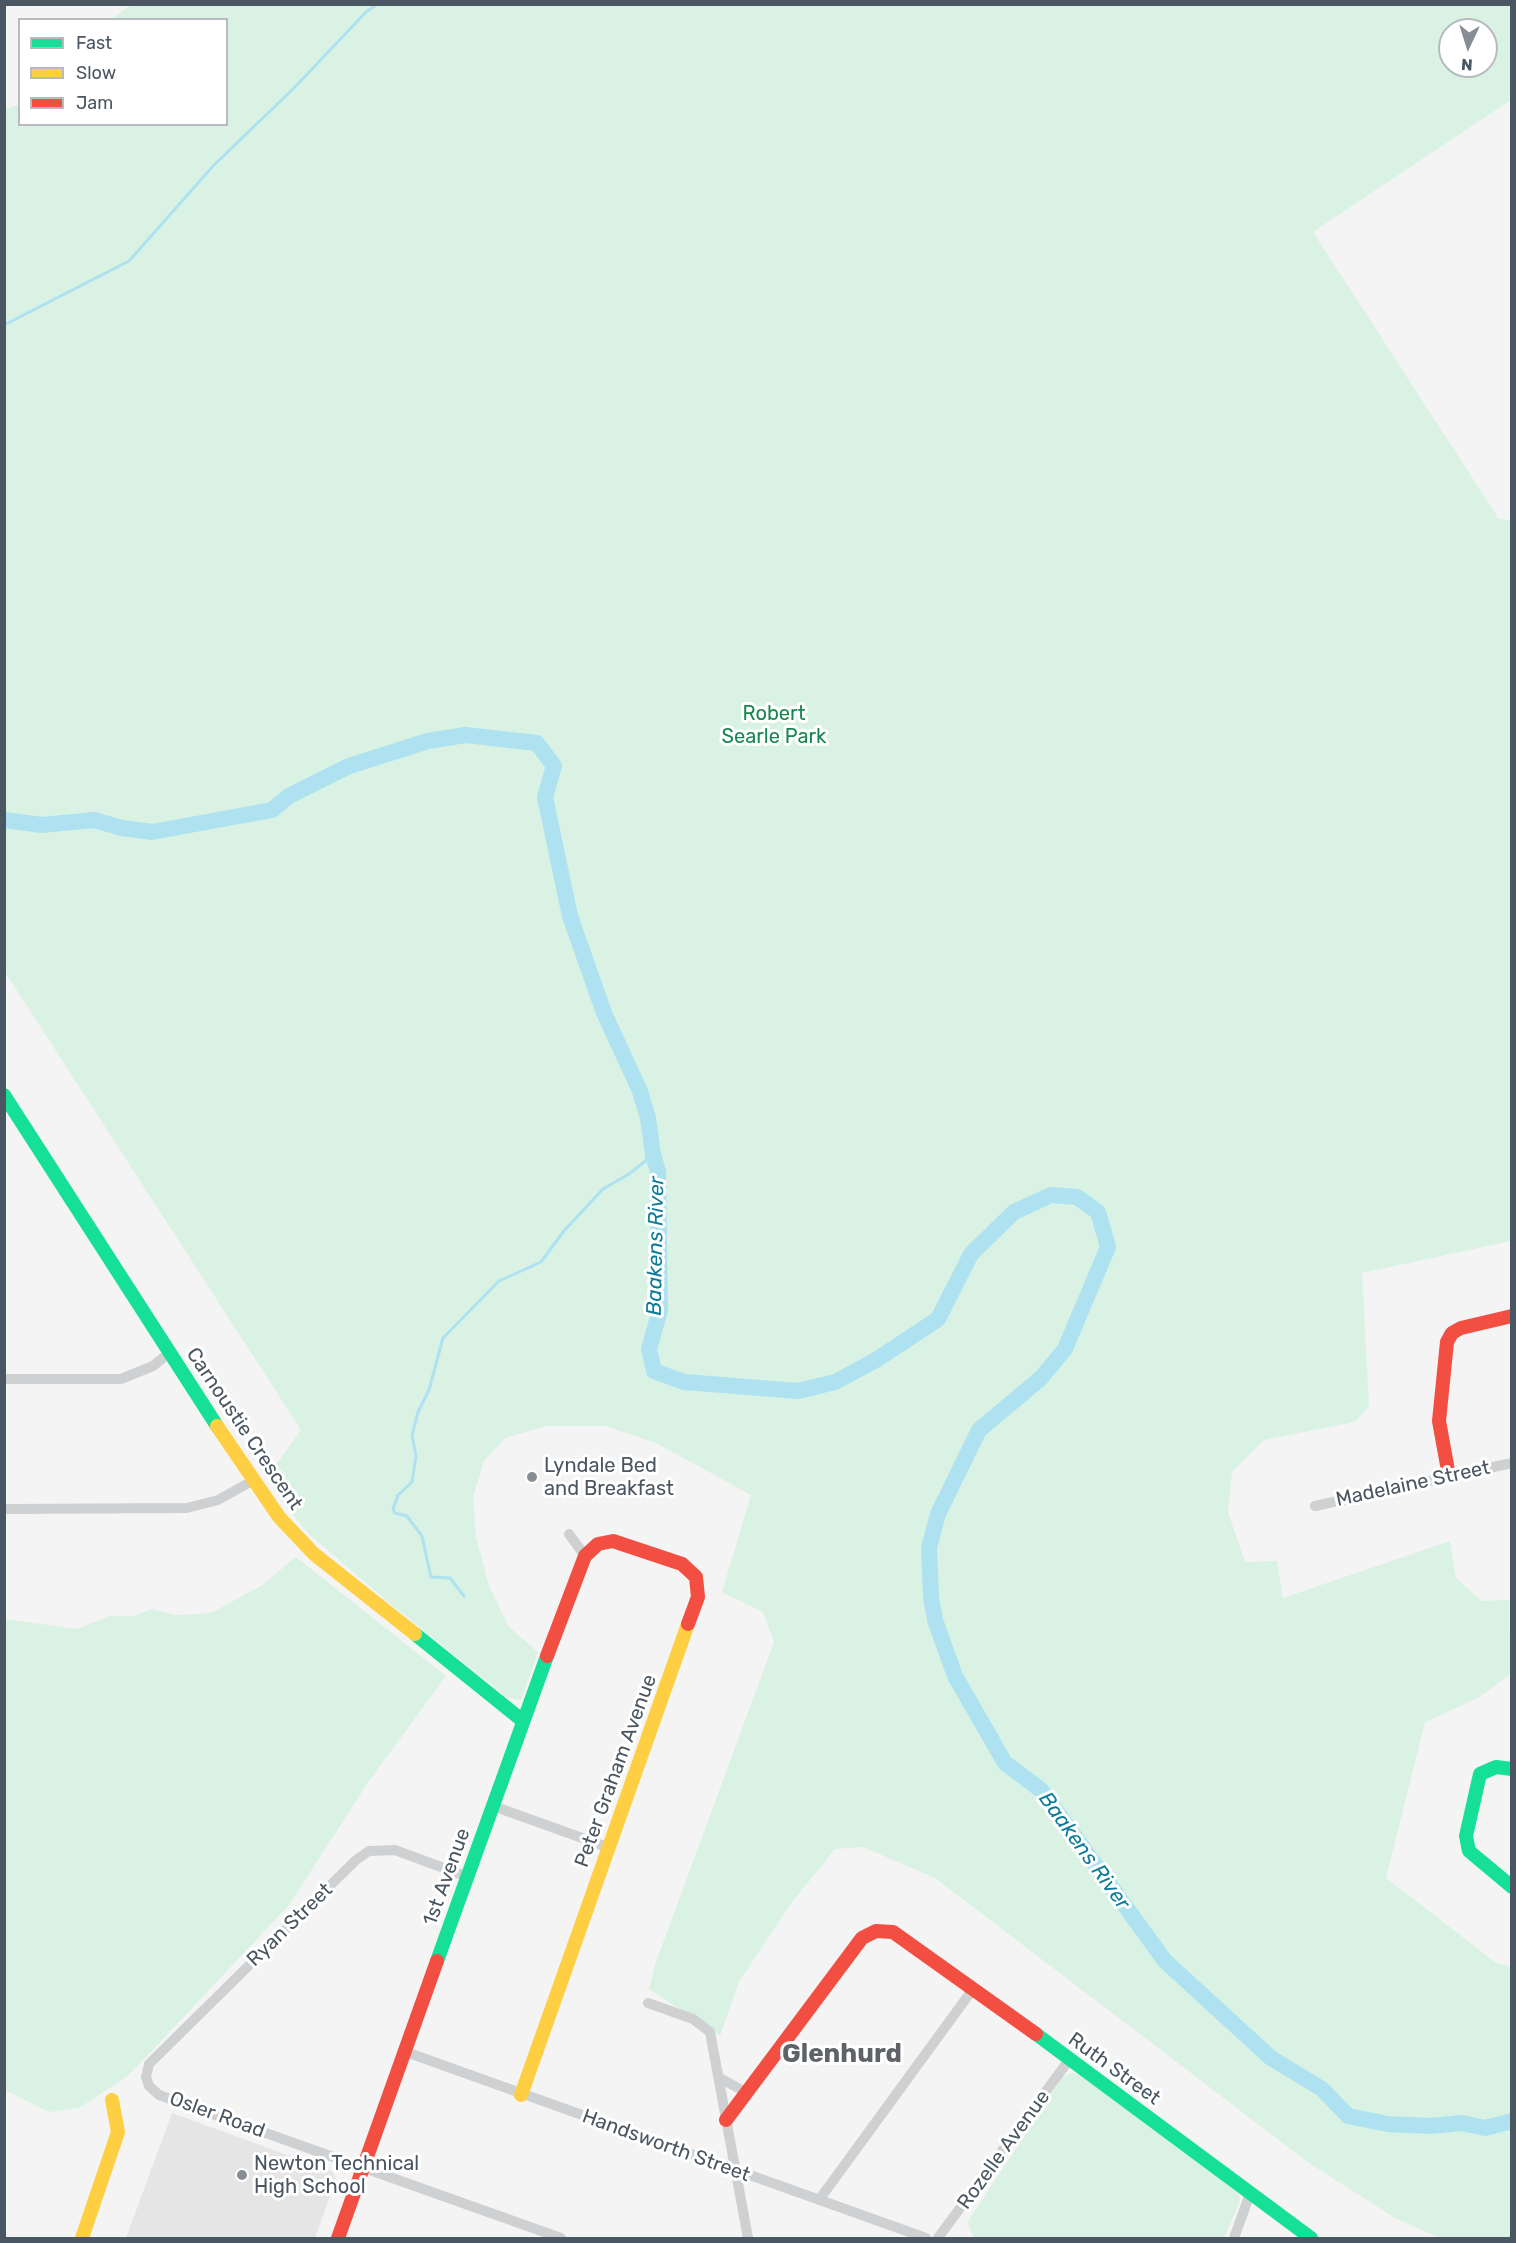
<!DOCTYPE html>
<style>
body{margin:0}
#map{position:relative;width:1516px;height:2243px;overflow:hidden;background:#f4f4f4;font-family:Rubik,sans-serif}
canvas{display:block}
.frame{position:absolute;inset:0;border:6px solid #4a5661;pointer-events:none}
.legend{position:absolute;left:18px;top:18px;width:210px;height:108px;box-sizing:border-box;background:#fff;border:2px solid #b7bbc0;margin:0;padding:8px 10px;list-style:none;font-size:18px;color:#4a5661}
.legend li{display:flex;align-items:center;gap:12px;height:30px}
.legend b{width:30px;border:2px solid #b7bbc0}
.north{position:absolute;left:1438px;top:18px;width:60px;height:60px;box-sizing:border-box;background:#fff;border:2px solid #b7bbc0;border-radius:50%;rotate:184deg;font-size:16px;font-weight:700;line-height:24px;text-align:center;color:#4a5661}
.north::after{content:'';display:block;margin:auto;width:21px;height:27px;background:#868d94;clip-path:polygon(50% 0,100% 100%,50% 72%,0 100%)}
</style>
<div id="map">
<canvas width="1516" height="2243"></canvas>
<div class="frame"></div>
<ul class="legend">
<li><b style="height:8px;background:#16e098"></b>Fast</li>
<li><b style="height:8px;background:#ffcf43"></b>Slow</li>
<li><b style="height:8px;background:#f24e42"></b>Jam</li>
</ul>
<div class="north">N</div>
</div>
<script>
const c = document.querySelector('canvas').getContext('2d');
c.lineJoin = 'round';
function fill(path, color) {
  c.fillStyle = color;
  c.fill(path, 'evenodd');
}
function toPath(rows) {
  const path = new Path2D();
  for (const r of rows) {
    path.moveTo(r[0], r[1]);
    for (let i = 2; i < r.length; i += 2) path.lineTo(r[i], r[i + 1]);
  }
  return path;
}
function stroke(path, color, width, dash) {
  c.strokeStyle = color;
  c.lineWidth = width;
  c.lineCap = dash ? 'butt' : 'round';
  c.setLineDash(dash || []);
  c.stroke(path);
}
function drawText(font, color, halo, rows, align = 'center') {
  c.font = font + ' Rubik,sans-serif';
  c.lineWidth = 6;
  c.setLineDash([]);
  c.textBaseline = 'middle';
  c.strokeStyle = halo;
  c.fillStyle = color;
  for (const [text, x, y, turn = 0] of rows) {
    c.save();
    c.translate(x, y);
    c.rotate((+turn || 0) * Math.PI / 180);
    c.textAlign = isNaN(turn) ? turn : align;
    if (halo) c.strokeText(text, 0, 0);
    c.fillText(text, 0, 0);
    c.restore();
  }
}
const education = toPath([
 [172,2113,332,2171,336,2180,315,2238,126,2238]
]);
const green = toPath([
 [131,5,1511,5,1511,100,1313,232,1499,519,1511,520,1511,1241,1362,1273,1369,1406,1355,1422,1264,1440,1232,1472,1228,1512,1245,1562,1277,1561,1283,1598,1450,1541,1456,1578,1482,1601,1509,1600,1511,1674,1478,1698,1425,1722,1386,1878,1495,1962,1511,1967,1511,2238,1440,2238,1395,2218,1309,2163,935,1878,863,1847,835,1849,789,1906,739,1982,720,2036,649,1989,656,1962,774,1642,763,1612,722,1592,751,1495,656,1443,605,1426,546,1426,505,1438,484,1461,473,1497,476,1537,489,1586,509,1627,538,1652,521,1700,507,1697,387,1601,308,1533,281,1500,267,1477,301,1430,5,972,4,109,19,105,20,124,226,124,226,20,112,19],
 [1450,30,1486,30,1486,66,1450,66],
 [296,1557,446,1676,369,1781,289,1905,128,2076,79,2108,49,2112,5,2090,5,1619,77,1629,109,1616,134,1616,151,1609,176,1615,211,1613,261,1586],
 [1071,2073,1080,2075,1235,2190,1240,2197,1239,2203,1224,2238,974,2238,967,2223,1062,2078]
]);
const stream = toPath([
 [4,325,129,261,213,166,294,88,367,11,378,4],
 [464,1596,450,1578,431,1577,422,1536,407,1516,395,1513,393,1509,398,1495,412,1482,416,1456,412,1435,418,1412,429,1390,443,1338,499,1281,541,1262,563,1232,603,1189,629,1174,653,1155]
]);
const river = toPath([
 [4,820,42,825,94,820,122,828,152,832,272,810,289,796,349,766,428,741,465,735,537,743,554,766,545,797,570,916,604,1013,640,1091,648,1118,653,1155,658,1171,660,1310,649,1349,654,1371,684,1382,798,1391,835,1382,876,1360,938,1319,971,1254,1014,1212,1051,1195,1077,1197,1098,1212,1108,1247,1065,1349,1041,1378,979,1430,938,1514,929,1548,931,1597,935,1620,955,1676,1005,1763,1041,1790,1165,1961,1271,2058,1322,2089,1348,2116,1388,2124,1430,2126,1462,2123,1485,2128,1512,2121]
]);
const street = toPath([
 [4,1379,121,1379,153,1366,169,1353],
 [1315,1506,1512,1463],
 [4,1509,187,1508,218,1500,252,1481],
 [569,1534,585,1556],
 [493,1806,610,1848],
 [468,1877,395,1850,369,1851,356,1860,149,2064,146,2077,149,2086,159,2095,561,2238],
 [648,2003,693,2019,710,2032,748,2238],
 [406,2052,926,2238],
 [720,2078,747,2093],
 [819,2200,973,1989],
 [938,2238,1069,2060],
 [1234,2238,1250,2194]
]);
const fast = toPath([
 [4,1095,217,1426],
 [415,1634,523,1721],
 [1512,1769,1496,1767,1480,1774,1466,1836,1469,1851,1512,1887],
 [437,1961,547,1656],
 [1036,2034,1311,2238]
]);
const slow = toPath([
 [217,1426,279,1517,314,1554,415,1634],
 [521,2095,688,1624],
 [82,2238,118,2132,112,2100]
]);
const jam = toPath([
 [1449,1476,1439,1421,1447,1342,1452,1333,1461,1328,1512,1316],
 [547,1656,585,1556,598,1544,613,1541,682,1564,696,1577,698,1597,688,1624],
 [726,2120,862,1938,876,1931,893,1932,1036,2034],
 [338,2238,437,1961]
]);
const markers = [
 [532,1477,6,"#868d94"],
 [242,2175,6,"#868d94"]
];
const parkNames = [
 ["Robert",774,714],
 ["Searle Park",774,737]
];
const streetNames = [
 ["Carnoustie Crescent",244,1429,56],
 ["Madelaine Street",1413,1484,-12],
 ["Peter Graham Avenue",616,1771,-70],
 ["1st Avenue",447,1877,-70],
 ["Ryan Street",290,1925,-44],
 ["Ruth Street",1114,2069,36],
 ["Osler Road",217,2115,20],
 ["Handsworth Street",666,2146,20],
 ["Rozelle Avenue",1004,2150,-54]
];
const poiNames = [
 ["Lyndale Bed",544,1466],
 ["and Breakfast",544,1489],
 ["Newton Technical",254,2164],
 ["High School",254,2187]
];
const waterNames = [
 ["Baakens River",656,1246,-89],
 ["Baakens River",1084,1851,54]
];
const districtNames = [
 ["Glenhurd",842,2054]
];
fill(education, '#e6e5e6');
fill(green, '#d9f2e3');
stroke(stream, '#aee2f0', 3);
stroke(river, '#aee2f0', 16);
stroke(street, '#ced0d2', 10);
stroke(fast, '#16e098', 14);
stroke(slow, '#ffcf43', 14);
stroke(jam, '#f24e42', 14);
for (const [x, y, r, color] of markers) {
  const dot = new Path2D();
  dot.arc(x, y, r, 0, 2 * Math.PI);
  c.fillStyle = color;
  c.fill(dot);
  stroke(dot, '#fff', 2);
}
drawText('20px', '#17864f', '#fff', parkNames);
drawText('20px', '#4a5661', '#fff', streetNames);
drawText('20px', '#4a5661', '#fff', poiNames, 'left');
drawText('italic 21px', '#0c7c9b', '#fff', waterNames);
drawText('bold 26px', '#5f6368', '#fff', districtNames);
</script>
